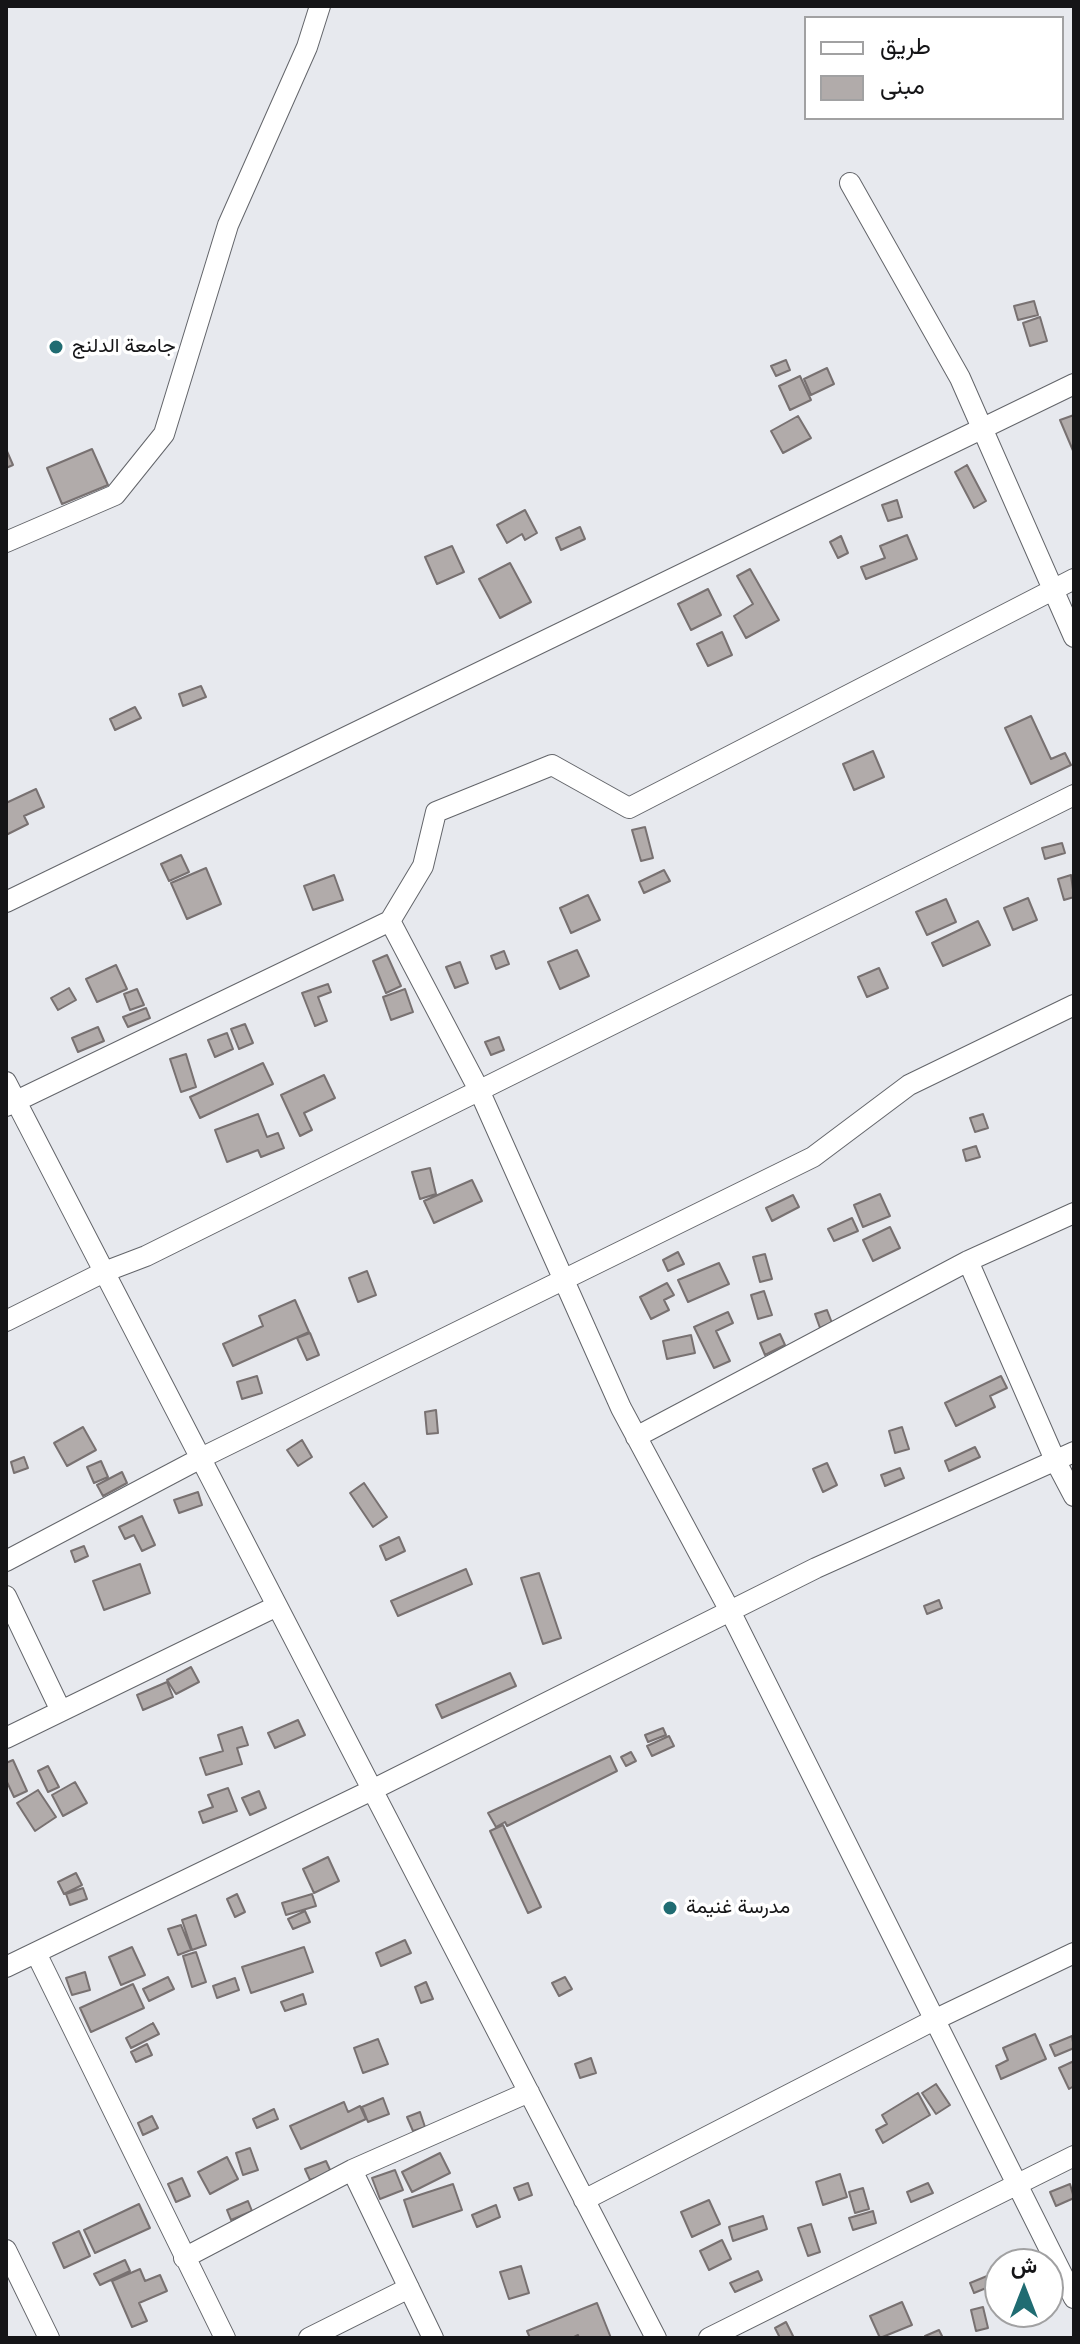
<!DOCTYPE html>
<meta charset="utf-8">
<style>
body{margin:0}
#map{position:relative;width:1080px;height:2344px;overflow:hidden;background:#e7e9ee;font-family:"Nunito Sans",Vazirmatn,sans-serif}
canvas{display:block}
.frame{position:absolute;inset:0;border:8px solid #151517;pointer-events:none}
.legend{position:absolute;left:804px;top:16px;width:260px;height:104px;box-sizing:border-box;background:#fff;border:2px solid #a1a1a2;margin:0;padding:10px 14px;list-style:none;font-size:24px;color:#151517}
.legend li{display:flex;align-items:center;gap:16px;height:40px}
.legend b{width:40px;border:2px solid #a1a1a2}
.north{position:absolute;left:984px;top:2248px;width:80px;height:80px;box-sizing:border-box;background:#fff;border:2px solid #a1a1a2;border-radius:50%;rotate:0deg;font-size:22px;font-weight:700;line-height:32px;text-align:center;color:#151517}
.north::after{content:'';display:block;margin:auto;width:28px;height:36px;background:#206c72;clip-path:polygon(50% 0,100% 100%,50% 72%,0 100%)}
</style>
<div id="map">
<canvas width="1080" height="2344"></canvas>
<div class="frame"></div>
<ul class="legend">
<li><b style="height:10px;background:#fff"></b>طريق</li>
<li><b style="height:22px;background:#b1abaa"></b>مبنى</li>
</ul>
<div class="north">ش</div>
</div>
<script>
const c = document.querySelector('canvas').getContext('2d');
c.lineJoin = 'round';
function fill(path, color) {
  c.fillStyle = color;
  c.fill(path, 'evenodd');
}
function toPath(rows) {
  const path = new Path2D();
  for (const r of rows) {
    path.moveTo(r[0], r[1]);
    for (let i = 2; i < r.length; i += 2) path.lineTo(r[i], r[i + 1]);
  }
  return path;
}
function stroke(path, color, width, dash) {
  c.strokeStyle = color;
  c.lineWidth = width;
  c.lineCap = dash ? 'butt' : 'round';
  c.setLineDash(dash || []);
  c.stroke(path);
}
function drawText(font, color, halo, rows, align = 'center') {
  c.font = font + ' "Nunito Sans",Vazirmatn,sans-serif';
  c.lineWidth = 7;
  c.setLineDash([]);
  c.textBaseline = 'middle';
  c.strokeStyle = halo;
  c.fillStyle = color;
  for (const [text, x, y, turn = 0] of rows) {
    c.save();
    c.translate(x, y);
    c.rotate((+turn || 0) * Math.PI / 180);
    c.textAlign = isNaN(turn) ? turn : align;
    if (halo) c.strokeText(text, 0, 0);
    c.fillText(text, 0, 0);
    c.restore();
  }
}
const building = toPath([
 [1034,301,1038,315,1018,320,1014,306,1034,301],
 [1040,317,1047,341,1030,346,1023,323,1040,317],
 [786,360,790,370,776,376,771,366,786,360],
 [827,368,834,384,811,395,804,379,827,368],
 [800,376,811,400,790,410,779,386,800,376],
 [1074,415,1074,453,1060,420,1074,415],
 [798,416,811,438,783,453,771,431,798,416],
 [6,449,13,465,6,468,6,449],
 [92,449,108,485,62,504,47,468,92,449],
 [967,465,986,501,974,508,955,472,967,465],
 [897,500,902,517,888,521,882,505,897,500],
 [525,510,537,533,525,540,522,534,507,543,497,525,525,510],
 [580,527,585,539,561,550,556,538,580,527],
 [907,535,917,559,866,579,861,567,885,558,880,546,907,535],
 [841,536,848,553,838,558,830,542,841,536],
 [452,546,464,572,437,584,425,557,452,546],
 [510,563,531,602,500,618,479,579,510,563],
 [750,569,779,620,746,638,734,616,753,604,737,576,750,569],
 [708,589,721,615,691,630,678,604,708,589],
 [722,632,732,655,708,666,697,644,722,632],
 [201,686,206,697,183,706,179,694,201,686],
 [135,707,141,718,115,730,110,719,135,707],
 [1031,716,1051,759,1065,753,1071,765,1031,784,1005,728,1031,716],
 [873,751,884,777,854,790,843,764,873,751],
 [36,789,44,807,24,816,28,824,6,835,6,803,36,789],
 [645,827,653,858,641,861,632,830,645,827],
 [1062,843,1065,853,1045,859,1042,848,1062,843],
 [181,855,189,872,169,881,161,864,181,855],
 [206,868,221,904,187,919,171,883,206,868],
 [664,870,670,881,644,893,639,882,664,870],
 [334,875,343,900,313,910,304,886,334,875],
 [1071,875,1074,897,1064,900,1058,879,1071,875],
 [588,895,600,920,571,933,560,908,588,895],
 [1028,898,1037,920,1013,930,1004,908,1028,898],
 [946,899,956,922,927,935,916,912,946,899],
 [978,921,990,945,943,966,932,943,978,921],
 [577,950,589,976,560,989,548,962,577,950],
 [504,951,509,964,496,969,491,956,504,951],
 [387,955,401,986,386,993,373,961,387,955],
 [460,962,468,983,455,988,446,967,460,962],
 [116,965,127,989,97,1002,86,979,116,965],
 [879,968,888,988,867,997,858,977,879,968],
 [328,984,331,992,318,997,327,1021,315,1026,302,993,328,984],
 [69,988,76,1000,58,1010,51,998,69,988],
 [137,989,144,1005,130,1010,124,994,137,989],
 [405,989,413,1012,391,1020,383,997,405,989],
 [146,1008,150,1018,128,1027,123,1017,146,1008],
 [245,1024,253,1043,239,1049,231,1029,245,1024],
 [98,1027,104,1041,78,1052,72,1038,98,1027],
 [227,1033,233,1049,215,1057,208,1040,227,1033],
 [499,1037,504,1050,491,1055,485,1042,499,1037],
 [186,1054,196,1087,181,1092,170,1059,186,1054],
 [263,1063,273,1084,200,1118,190,1097,263,1063],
 [324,1075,335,1098,304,1113,312,1130,300,1136,281,1095,324,1075],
 [258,1114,267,1137,278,1133,284,1148,261,1157,258,1150,227,1162,215,1130,258,1114],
 [983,1114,988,1128,975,1132,970,1118,983,1114],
 [976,1146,980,1157,966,1161,963,1150,976,1146],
 [430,1168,436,1194,420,1199,412,1172,430,1168],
 [472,1180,482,1201,434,1223,424,1201,472,1180],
 [880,1194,890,1216,863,1227,854,1205,880,1194],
 [793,1195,799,1207,772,1221,766,1208,793,1195],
 [852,1218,858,1231,834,1241,828,1229,852,1218],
 [890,1227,900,1248,873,1261,863,1240,890,1227],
 [678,1252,684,1264,668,1271,663,1260,678,1252],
 [765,1254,772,1279,760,1282,753,1257,765,1254],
 [719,1263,729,1284,688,1302,678,1280,719,1263],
 [367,1271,376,1295,358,1302,349,1278,367,1271],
 [667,1283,674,1295,664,1300,669,1310,651,1319,640,1297,667,1283],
 [764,1291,772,1315,758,1319,751,1295,764,1291],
 [295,1300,309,1332,233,1366,223,1344,263,1326,259,1316,295,1300],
 [827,1310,832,1323,820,1328,815,1314,827,1310],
 [728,1312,733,1323,716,1331,730,1361,714,1368,694,1327,728,1312],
 [310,1333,319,1355,307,1360,297,1338,310,1333],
 [780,1334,785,1345,765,1355,760,1343,780,1334],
 [691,1335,695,1353,667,1359,663,1341,691,1335],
 [257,1376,262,1393,242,1399,237,1382,257,1376],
 [1001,1376,1007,1388,990,1396,995,1407,956,1426,945,1403,1001,1376],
 [436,1410,438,1433,427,1434,425,1412,436,1410],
 [83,1427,96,1450,67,1466,54,1443,83,1427],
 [902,1427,909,1449,895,1453,889,1431,902,1427],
 [302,1440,312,1457,298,1466,287,1450,302,1440],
 [975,1447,980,1457,949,1471,945,1461,975,1447],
 [24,1457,28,1468,14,1473,11,1462,24,1457],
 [101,1461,108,1477,94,1483,87,1467,101,1461],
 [827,1463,837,1485,823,1492,813,1469,827,1463],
 [900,1468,904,1478,885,1486,881,1475,900,1468],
 [122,1472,127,1483,103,1496,97,1485,122,1472],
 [364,1483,387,1517,373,1527,350,1493,364,1483],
 [198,1492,202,1505,179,1513,174,1500,198,1492],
 [142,1516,155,1545,142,1551,134,1535,125,1539,119,1527,142,1516],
 [399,1537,405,1551,386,1560,380,1546,399,1537],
 [84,1546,88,1556,75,1562,71,1551,84,1546],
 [140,1564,150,1593,104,1610,93,1581,140,1564],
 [466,1569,472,1584,398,1616,391,1601,466,1569],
 [539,1573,561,1638,543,1644,521,1578,539,1573],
 [939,1600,942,1608,927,1614,924,1606,939,1600],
 [191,1667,199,1682,176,1694,167,1680,191,1667],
 [510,1673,516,1686,442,1718,436,1705,510,1673],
 [167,1682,173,1697,143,1710,137,1695,167,1682],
 [298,1720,305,1735,275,1748,268,1733,298,1720],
 [242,1727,248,1745,237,1748,242,1764,206,1775,200,1758,223,1751,218,1735,242,1727],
 [663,1728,666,1735,648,1742,645,1735,663,1728],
 [669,1736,674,1746,652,1756,647,1746,669,1736],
 [631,1752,636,1761,626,1766,621,1757,631,1752],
 [610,1756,617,1771,507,1826,505,1822,496,1827,488,1813,610,1756],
 [13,1760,27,1791,14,1797,6,1780,6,1763,13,1760],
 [48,1766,59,1787,48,1792,38,1771,48,1766],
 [75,1782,87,1803,63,1816,52,1795,75,1782],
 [228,1788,237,1811,203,1823,199,1812,213,1807,208,1795,228,1788],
 [38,1790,56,1817,35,1831,17,1803,38,1790],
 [259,1791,266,1808,250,1815,242,1798,259,1791],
 [503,1825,541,1907,528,1913,490,1831,503,1825],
 [328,1857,339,1881,314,1893,303,1869,328,1857],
 [76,1873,82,1885,64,1894,58,1882,76,1873],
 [83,1888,87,1899,70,1905,66,1894,83,1888],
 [237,1894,245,1912,235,1917,227,1899,237,1894],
 [312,1894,316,1906,286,1915,282,1903,312,1894],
 [305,1911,310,1922,293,1929,288,1919,305,1911],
 [196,1915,206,1945,192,1950,182,1920,196,1915],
 [181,1925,191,1950,178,1955,168,1929,181,1925],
 [405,1940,411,1953,381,1966,376,1953,405,1940],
 [132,1947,145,1975,121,1985,109,1957,132,1947],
 [304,1947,313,1972,251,1993,242,1967,304,1947],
 [196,1952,206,1982,192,1987,183,1956,196,1952],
 [85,1972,90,1990,72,1995,66,1978,85,1972],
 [168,1977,174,1989,149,2001,143,1989,168,1977],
 [565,1977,572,1989,559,1996,552,1983,565,1977],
 [235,1978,239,1990,217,1998,213,1986,235,1978],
 [426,1982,433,1999,421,2003,415,1987,426,1982],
 [133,1984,144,2008,91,2032,80,2008,133,1984],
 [303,1994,306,2004,285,2011,281,2002,303,1994],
 [153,2023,159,2034,131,2048,126,2038,153,2023],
 [1035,2034,1046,2059,1001,2079,996,2066,1008,2060,1003,2048,1035,2034],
 [1072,2036,1074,2048,1055,2056,1050,2045,1072,2036],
 [378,2039,388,2064,363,2073,354,2048,378,2039],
 [147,2044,152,2055,136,2062,131,2052,147,2044],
 [591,2058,596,2073,580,2078,575,2064,591,2058],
 [1074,2061,1074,2086,1069,2089,1059,2068,1074,2061],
 [936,2084,950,2105,936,2114,922,2093,936,2084],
 [918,2093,930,2115,883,2143,876,2130,887,2124,882,2115,918,2093],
 [383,2098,389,2114,368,2122,362,2107,383,2098],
 [344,2102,348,2112,360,2106,366,2119,301,2149,290,2126,344,2102],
 [274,2109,278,2119,257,2128,253,2119,274,2109],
 [420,2112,425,2127,413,2131,407,2117,420,2112],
 [152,2116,158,2128,143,2135,138,2123,152,2116],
 [250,2148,258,2170,243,2175,236,2153,250,2148],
 [440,2153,450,2173,412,2192,402,2172,440,2153],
 [227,2157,238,2179,210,2194,198,2172,227,2157],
 [326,2161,331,2172,310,2180,305,2169,326,2161],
 [395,2170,403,2190,380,2199,372,2178,395,2170],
 [840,2174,847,2197,823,2205,816,2182,840,2174],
 [182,2178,190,2196,176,2202,168,2184,182,2178],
 [528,2183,532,2195,519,2200,514,2188,528,2183],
 [928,2183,933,2193,911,2202,907,2192,928,2183],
 [453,2184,462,2210,413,2227,404,2200,453,2184],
 [1070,2184,1074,2198,1056,2206,1050,2192,1070,2184],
 [863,2188,869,2209,855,2213,849,2192,863,2188],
 [709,2200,720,2224,692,2237,681,2212,709,2200],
 [248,2201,252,2211,231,2220,227,2210,248,2201],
 [139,2204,150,2228,95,2253,84,2230,139,2204],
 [496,2205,500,2217,477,2227,472,2215,496,2205],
 [873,2211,876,2223,853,2230,849,2218,873,2211],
 [763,2216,767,2229,733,2241,729,2227,763,2216],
 [811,2224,820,2252,808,2256,798,2228,811,2224],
 [79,2231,90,2256,64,2268,53,2243,79,2231],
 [722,2240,731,2259,709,2270,700,2251,722,2240],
 [125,2260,130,2271,100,2285,94,2274,125,2260],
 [521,2266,529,2293,509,2299,500,2272,521,2266],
 [140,2269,145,2281,160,2275,167,2291,139,2303,147,2321,132,2327,112,2281,140,2269],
 [758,2271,762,2280,735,2292,730,2283,758,2271],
 [992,2274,996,2284,974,2293,970,2283,992,2274],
 [902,2302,912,2325,880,2338,870,2316,902,2302],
 [597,2303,611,2338,579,2338,578,2335,572,2338,530,2338,527,2331,597,2303],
 [983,2307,988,2328,976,2331,971,2310,983,2307],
 [786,2322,794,2338,780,2338,775,2328,786,2322],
 [939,2330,943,2338,926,2338,925,2336,939,2330]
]);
const minor = toPath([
 [850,183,960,378,1074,637],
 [6,542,115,495,164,434,228,225,307,47,320,6],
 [6,902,1074,384],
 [390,921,479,1090,621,1408,730,1611,1074,2298],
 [6,1082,656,2338],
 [6,1106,390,921,423,866,436,812,552,765,629,808,1074,579],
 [968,1261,1055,1460,1074,1496],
 [6,1321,104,1272,146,1256,1074,795],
 [636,1437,968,1261,1074,1213],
 [6,1561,201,1458,813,1157,909,1085,1074,1005],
 [6,1596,61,1711],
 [6,1738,277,1606],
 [36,1953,225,2338],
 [6,1967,372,1790,816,1568,1074,1452],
 [352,2170,433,2338],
 [584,2200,934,2020,1074,1953],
 [6,2250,49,2338],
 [184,2258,352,2170,529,2092],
 [309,2338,409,2288],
 [709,2338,1074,2156]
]);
const markers = [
 [56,347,8,"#206c72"],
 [670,1908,8,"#206c72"]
];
const poiNames = [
 ["جامعة الدلنج",72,347],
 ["مدرسة غنيمة",686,1908]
];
fill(building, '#b1abaa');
stroke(building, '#787171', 2);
stroke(minor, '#63656a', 22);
stroke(minor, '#fff', 20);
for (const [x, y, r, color] of markers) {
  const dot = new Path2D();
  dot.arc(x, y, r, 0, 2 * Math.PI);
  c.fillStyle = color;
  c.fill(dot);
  stroke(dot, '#fff', 3);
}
drawText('20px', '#151517', '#fff', poiNames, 'left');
</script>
